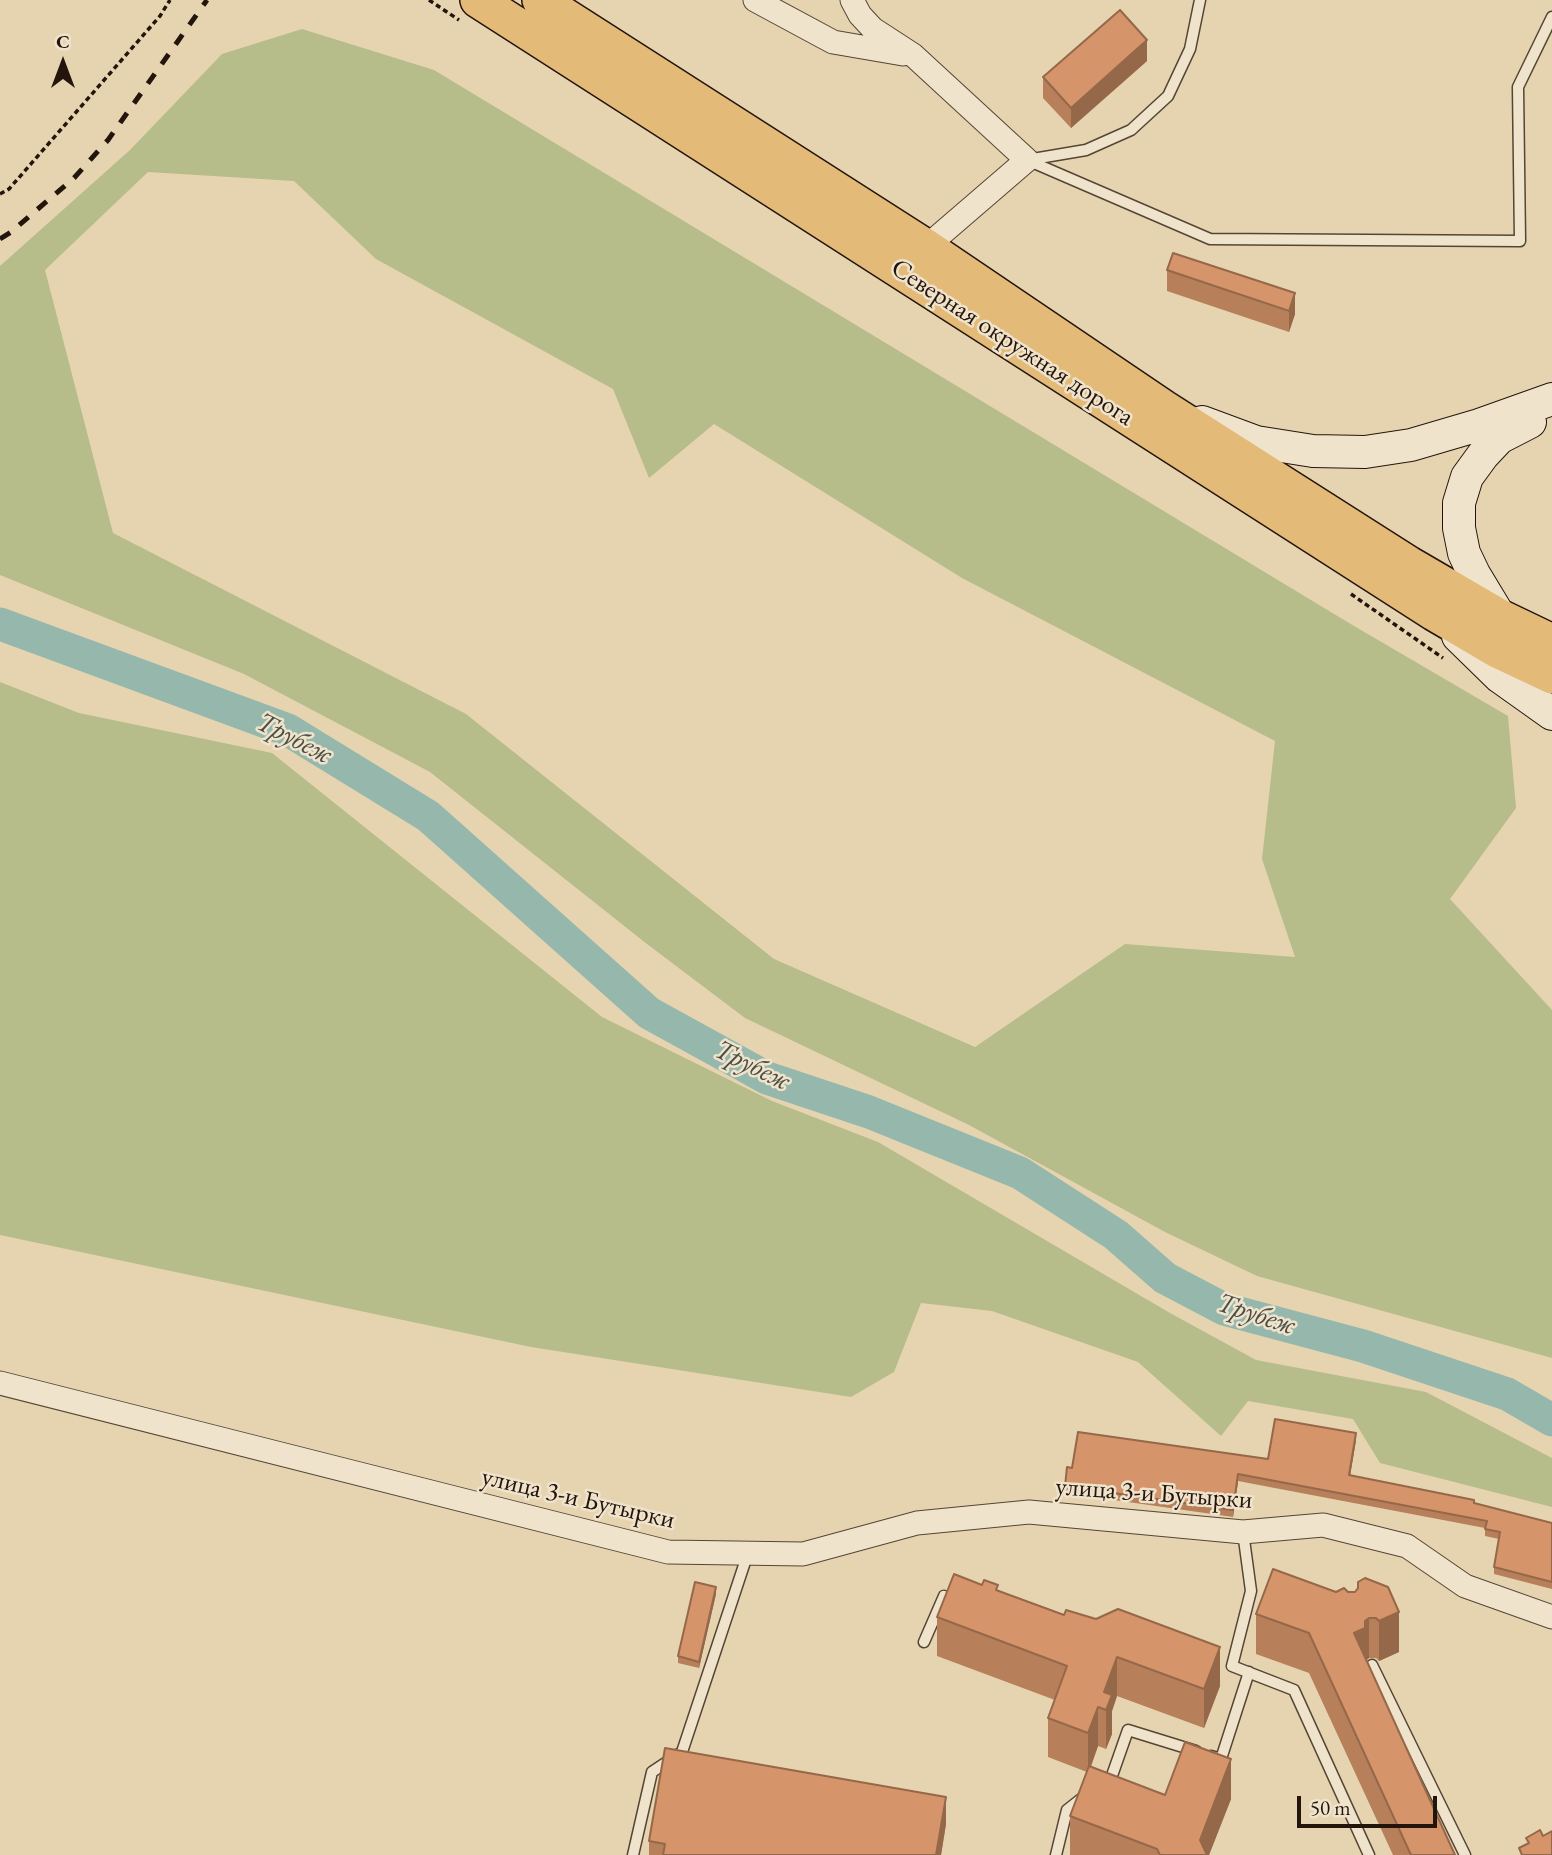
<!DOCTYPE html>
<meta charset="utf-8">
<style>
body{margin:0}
#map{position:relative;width:1552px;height:1855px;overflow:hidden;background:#e6d4b1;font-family:"EB Garamond",serif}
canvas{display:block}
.north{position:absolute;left:28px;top:28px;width:70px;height:70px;-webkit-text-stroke:5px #efe3cc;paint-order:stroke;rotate:0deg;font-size:19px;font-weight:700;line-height:28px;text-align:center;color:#24150c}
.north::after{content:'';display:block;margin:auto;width:24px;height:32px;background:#24150c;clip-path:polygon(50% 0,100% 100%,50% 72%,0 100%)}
.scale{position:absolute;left:1297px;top:1796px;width:140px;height:32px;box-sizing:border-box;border:4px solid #24150c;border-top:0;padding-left:9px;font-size:21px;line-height:24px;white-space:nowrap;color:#24150c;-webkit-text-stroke:5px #efe3cc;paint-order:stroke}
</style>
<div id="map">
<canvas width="1552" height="1855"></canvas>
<div class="north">С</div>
<div class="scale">50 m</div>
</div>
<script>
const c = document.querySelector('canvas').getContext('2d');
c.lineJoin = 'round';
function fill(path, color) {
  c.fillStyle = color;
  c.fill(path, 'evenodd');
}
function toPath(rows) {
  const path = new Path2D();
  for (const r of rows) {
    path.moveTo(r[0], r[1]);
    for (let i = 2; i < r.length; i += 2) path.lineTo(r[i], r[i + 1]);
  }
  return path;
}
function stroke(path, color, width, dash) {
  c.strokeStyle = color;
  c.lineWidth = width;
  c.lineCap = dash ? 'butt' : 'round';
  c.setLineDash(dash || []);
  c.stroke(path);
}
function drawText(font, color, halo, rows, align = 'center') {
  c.font = font + ' "EB Garamond",serif';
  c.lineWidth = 5;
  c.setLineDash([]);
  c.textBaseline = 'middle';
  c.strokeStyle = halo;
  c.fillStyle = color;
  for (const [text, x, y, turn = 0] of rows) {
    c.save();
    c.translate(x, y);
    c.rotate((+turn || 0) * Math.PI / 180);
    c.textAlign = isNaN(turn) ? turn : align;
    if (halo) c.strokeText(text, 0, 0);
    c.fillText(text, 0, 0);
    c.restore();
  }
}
const green = toPath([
 [302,29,434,70,1349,623,1508,716,1516,808,1450,899,1552,1010,1552,1358,1257,1276,1165,1232,969,1125,745,1018,647,944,430,772,244,674,0,575,0,266,130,150,222,54],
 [148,172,294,181,376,259,613,389,649,478,714,424,962,578,1275,741,1262,859,1295,957,1125,944,975,1047,774,959,466,714,113,533,45,270],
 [0,682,79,713,272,753,602,1017,772,1101,878,1142,1170,1313,1256,1360,1426,1392,1552,1458,1552,1507,1380,1463,1353,1419,1248,1401,1221,1436,1138,1362,992,1311,921,1303,894,1372,851,1397,531,1347,0,1235]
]);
const river = toPath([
 [0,624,288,730,428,816,649,1013,767,1078,869,1112,1020,1173,1116,1235,1165,1278,1224,1309,1363,1346,1507,1394,1552,1420]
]);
const path = toPath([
 [429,0,459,20],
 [0,194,9,189,160,16,170,0],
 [1351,594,1443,658]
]);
const lane = toPath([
 [1027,160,1210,239,1520,241,1518,87,1552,17],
 [1027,160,1086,150,1131,130,1168,96,1190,49,1200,0],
 [1243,1532,1251,1591,1232,1666,1294,1690,1369,1855],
 [924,1642,944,1596,958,1601],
 [1372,1665,1465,1855],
 [1211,1756,1221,1759,1249,1672],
 [1108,1787,1128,1730,1196,1751],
 [633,1855,652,1772,682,1752,748,1553],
 [1056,1855,1067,1810,1086,1795]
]);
const street = toPath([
 [755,0,833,42,903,54],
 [852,0,860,15,873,29,913,55,1027,160,926,247],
 [0,1383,668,1552,803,1554,917,1523,1029,1512,1243,1532,1323,1525,1407,1546,1465,1586,1552,1617]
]);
const secondary = toPath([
 [1202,422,1256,442,1313,451,1365,452,1411,445,1479,425,1552,399],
 [1500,617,1474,574,1464,553,1459,528,1459,503,1467,477,1483,455,1499,438,1530,422],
 [1458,636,1500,677,1552,714]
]);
const primary = toPath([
 [478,0,1434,613,1497,650,1552,676],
 [540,0,926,247,1164,408,1409,564,1500,617,1552,642]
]);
const rail = toPath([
 [0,239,11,232,74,178,108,140,207,0]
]);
const wall = toPath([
 [1147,61,1071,128,1043,98,1043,77],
 [1167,270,1295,314,1289,332,1167,291],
 [1356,1440,1350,1476,1474,1503,1552,1523,1552,1589,1494,1574,1494,1567,1499,1539,1485,1536,1485,1528,1238,1481,1233,1517,1065,1493,1065,1486,1072,1468,1268,1459],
 [1358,1588,1399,1652,1379,1661,1376,1658,1369,1658,1366,1660,1455,1855,1393,1855,1309,1673,1256,1654,1256,1614,1336,1592,1355,1592],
 [998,1591,1220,1686,1204,1728,1117,1696,1112,1711,1112,1734,1106,1749,1098,1746,1091,1767,1165,1795,1231,1799,1209,1855,1070,1855,1070,1816,1087,1772,1048,1757,1048,1718,1055,1700,937,1656,937,1617],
 [716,1594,699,1668,678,1663,678,1656],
 [946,1824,941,1855,649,1855,649,1841]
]);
const shadedWall = toPath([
 [1147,40,1147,61,1071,128,1071,108],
 [1295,293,1295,314,1289,332,1289,311],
 [1356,1433,1356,1440,1349,1482,1349,1475],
 [1238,1474,1238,1481,1233,1517,1233,1510],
 [716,1587,716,1594,699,1668,699,1662],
 [1399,1612,1399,1652,1379,1661,1379,1621],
 [1369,1618,1369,1658,1365,1661,1354,1633],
 [1220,1647,1220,1686,1204,1728,1204,1689],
 [1117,1657,1117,1696,1112,1711,1112,1734,1106,1749,1106,1710,1104,1692],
 [1098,1707,1098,1746,1088,1773,1088,1733],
 [1231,1759,1231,1799,1209,1855,1200,1855,1200,1840],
 [946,1797,946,1824,941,1855,936,1855]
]);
const building = toPath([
 [1120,10,1147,40,1071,108,1043,77,1120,10],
 [1173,253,1295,293,1289,311,1167,270,1173,253],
 [1275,1419,1356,1433,1349,1475,1474,1500,1474,1503,1552,1523,1552,1582,1494,1567,1500,1532,1485,1529,1487,1521,1238,1474,1233,1510,1065,1486,1067,1467,1072,1468,1078,1432,1268,1459,1275,1419],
 [1273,1569,1336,1592,1344,1588,1348,1592,1355,1592,1358,1588,1358,1582,1365,1578,1388,1587,1399,1612,1379,1621,1376,1618,1369,1618,1365,1621,1365,1628,1354,1633,1455,1855,1411,1855,1309,1633,1256,1614,1273,1569],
 [954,1574,982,1585,984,1580,998,1585,996,1590,1064,1615,1066,1610,1096,1619,1118,1609,1220,1647,1204,1689,1117,1657,1104,1692,1112,1695,1106,1710,1098,1707,1088,1733,1048,1718,1067,1666,937,1617,954,1574],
 [695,1582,716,1587,699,1662,678,1656,695,1582],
 [1185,1742,1231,1759,1200,1840,1207,1855,1160,1855,1157,1849,1070,1816,1089,1766,1165,1795,1185,1742],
 [665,1748,946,1797,936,1855,663,1855,665,1844,649,1841,665,1748],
 [1540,1830,1543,1836,1552,1831,1552,1855,1522,1855,1519,1848,1529,1843,1526,1838,1540,1830]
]);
const streetNames = [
 ["Северная окружная дорога",1012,343,33],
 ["улица 3-и Бутырки",1154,1494,4],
 ["улица 3-и Бутырки",578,1499,13]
];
const waterNames = [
 ["Трубеж",294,739,27],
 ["Трубеж",752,1066,26],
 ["Трубеж",1256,1315,18]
];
fill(green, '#b6bc8a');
stroke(river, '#96b8ac', 33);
stroke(lane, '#544535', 13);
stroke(street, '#544535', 25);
stroke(secondary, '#24150c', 34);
stroke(primary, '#24150c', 38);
stroke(path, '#24150c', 3.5, [5, 3.5]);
stroke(lane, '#efe3cc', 10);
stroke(street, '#efe3cc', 23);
stroke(secondary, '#efe3cc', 32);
stroke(primary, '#e3ba78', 35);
stroke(rail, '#24150c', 5, [12, 12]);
fill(wall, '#b77f5a');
fill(shadedWall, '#95684a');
fill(building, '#d59469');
stroke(building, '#95684a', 2);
drawText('26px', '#24150c', '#efe3cc', streetNames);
drawText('italic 28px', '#4c4e44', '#efe3cc', waterNames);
</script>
